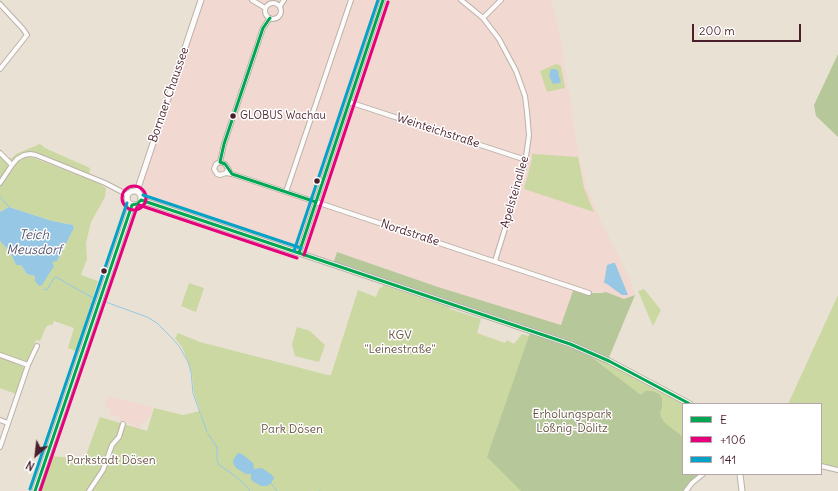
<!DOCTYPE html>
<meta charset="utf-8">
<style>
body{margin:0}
#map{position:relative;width:838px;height:491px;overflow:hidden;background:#e9e2d4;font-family:Delius,sans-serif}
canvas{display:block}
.legend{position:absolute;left:682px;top:403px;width:140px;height:72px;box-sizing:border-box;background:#fff;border:1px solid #b7a5aa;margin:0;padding:5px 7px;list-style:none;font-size:12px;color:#4a1f2b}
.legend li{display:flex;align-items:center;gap:8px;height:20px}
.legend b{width:20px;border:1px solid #b7a5aa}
.north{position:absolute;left:16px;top:435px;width:40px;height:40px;-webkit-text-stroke:3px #fff;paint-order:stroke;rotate:208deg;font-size:11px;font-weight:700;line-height:16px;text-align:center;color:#4a1f2b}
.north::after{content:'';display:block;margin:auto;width:14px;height:18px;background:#4a1f2b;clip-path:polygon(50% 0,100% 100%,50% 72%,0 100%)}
.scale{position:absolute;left:692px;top:24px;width:109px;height:18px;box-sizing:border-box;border:2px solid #4a1f2b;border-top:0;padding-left:5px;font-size:12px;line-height:14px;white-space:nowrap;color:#4a1f2b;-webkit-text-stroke:3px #fff;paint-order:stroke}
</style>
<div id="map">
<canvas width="838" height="491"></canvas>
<ul class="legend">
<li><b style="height:5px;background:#00a651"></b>E</li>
<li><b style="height:5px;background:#e5007d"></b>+106</li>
<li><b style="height:5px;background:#04a2c6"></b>141</li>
</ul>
<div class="north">N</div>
<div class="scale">200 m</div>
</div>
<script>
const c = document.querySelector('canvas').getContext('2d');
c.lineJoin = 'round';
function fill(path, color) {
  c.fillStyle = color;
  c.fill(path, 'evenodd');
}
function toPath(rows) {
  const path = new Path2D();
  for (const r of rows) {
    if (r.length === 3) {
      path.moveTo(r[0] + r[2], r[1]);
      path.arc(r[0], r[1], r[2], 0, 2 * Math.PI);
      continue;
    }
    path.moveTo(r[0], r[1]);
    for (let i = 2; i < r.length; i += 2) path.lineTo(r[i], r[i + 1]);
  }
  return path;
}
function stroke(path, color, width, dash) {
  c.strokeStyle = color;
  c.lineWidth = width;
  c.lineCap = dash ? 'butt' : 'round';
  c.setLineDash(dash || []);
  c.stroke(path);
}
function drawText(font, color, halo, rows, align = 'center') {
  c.font = font + ' Delius,sans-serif';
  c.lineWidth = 3;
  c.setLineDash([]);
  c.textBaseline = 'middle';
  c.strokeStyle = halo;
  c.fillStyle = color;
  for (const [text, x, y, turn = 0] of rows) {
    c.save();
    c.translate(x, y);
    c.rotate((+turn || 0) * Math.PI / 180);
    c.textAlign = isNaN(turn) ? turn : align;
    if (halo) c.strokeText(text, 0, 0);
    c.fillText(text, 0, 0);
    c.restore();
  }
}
const built = toPath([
 [201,0,551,0,559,29,579,157,587,188,601,221,630,279,635,295,624,299,606,292,602,293,593,292,561,325,438,287,338,252,333,264,141,200,142,197,139,192],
 [108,396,153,407,148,421,143,422,139,429,130,427,131,423,118,419,119,417,110,414,111,410,104,407]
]);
const green = toPath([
 [556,64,561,66,565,88,547,92,540,71],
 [40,144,45,148,90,168,89,175,32,153,14,160,8,159,9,158,12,158,16,154],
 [532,154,578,157,584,188,594,212,524,189,532,159],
 [0,156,8,165,7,168,0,180],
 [29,157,34,158,98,183,106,188,105,197,91,222,86,243,87,259,81,275,98,281,76,351,68,348,74,328,54,321,52,325,49,325,46,327,40,341,36,340,27,362,24,362,0,353,0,241,10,252,16,265,21,265,27,274,35,276,36,279,52,261,57,261,74,228,73,225,52,221,9,207,0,212,0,187,18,161,23,158],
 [189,283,204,288,196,312,181,306],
 [383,285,449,307,450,309,481,319,477,333,505,343,507,340,514,344,522,334,529,336,530,333,587,354,609,364,686,404,683,404,683,474,685,491,37,491,48,456,64,457,83,463,100,417,147,431,154,408,183,415,200,411,194,393,192,375,189,364,182,347,175,338,178,333,200,342,328,375,331,375,358,290,376,297,380,287,382,288],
 [644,289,661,310,653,326,638,291],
 [838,295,838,470,821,466,821,404,788,404],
 [297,327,310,331,325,345,319,362,295,356,292,344],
 [0,357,22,366,25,368,16,394,0,388]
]);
const forest = toPath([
 [838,54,838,137,816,116,814,105],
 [337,252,438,287,561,325,574,288,589,293,602,293,606,292,624,299,635,295,608,360,589,351,333,264],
 [530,333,587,354,641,395,645,391,652,391,659,394,662,398,662,407,660,413,661,417,665,423,683,437,683,474,701,474,685,491,521,491,487,457]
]);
const water = toPath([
 [551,69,555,69,558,70,559,77,561,80,560,83,553,84,549,76],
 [9,207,52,221,73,225,74,228,57,261,52,262,54,266,42,285,39,286,35,281,35,276,27,274,21,265,16,265,10,252,0,241,0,212],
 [613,263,615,263,628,295,622,295,607,284,604,283,607,265],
 [238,453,242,454,253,463,254,469,262,468,272,475,274,478,271,483,267,486,261,486,251,480,251,474,246,474,236,468,234,465,233,460]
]);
const stream = toPath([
 [0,197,10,208],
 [44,289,47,290,48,288,54,278,56,277,93,298],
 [103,301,147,317,157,323,170,336,179,346,188,362,191,372,193,393,200,413],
 [201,415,207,432],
 [208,434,217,447,217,460,219,465,234,475,246,486,250,491],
 [271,483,273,486],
 [274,487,277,491],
 [319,491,320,491]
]);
const minor = toPath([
 [252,0,265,8],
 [461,0,483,18,499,39,516,71,525,96,527,112,529,135,525,164,495,261],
 [273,11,8],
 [0,4,23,29,27,35,0,69],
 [280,6,284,0],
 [483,18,501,0],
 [349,102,526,160],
 [0,153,12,165],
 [220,162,225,164,229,170],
 [228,169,226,173,220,175,217,174,214,169,216,164,220,162,224,144,263,28,270,18],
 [226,173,232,174,589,293],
 [0,183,12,165,17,159,24,155,30,154,36,155,105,183,128,195],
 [286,192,351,0],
 [299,253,383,0],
 [0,355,28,365],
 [0,420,8,423],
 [0,447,28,365,37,346],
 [821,466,838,470],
 [89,491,103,470,112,445,119,437,123,424],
 [686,491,692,483,703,474]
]);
const major = toPath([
 [134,198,7],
 [137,191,201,0],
 [141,200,570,344,609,361,690,404],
 [740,474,742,491],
 [35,491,132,205]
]);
const bus1 = toPath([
 [220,162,224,144,263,28,270,18],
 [220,162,225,164,232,174,316,202],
 [299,253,383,0],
 [35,491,132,205,137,204,141,200,570,344,609,361,690,404]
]);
const bus2 = toPath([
 [134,198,12],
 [139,205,297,258],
 [304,255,388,2],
 [40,491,137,207]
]);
const bus3 = toPath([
 [143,195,301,248],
 [294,251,378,0],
 [30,489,127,203]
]);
const markers = [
 [233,116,3.5,"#4a1f2b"],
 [317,181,3.5,"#4a1f2b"],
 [104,271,3.5,"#4a1f2b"]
];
const busNames = [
 ["GLOBUS Wachau",240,116]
];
const streetNames = [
 ["Bornaer Chaussee",169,95,-71],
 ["Weinteichstraße",438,131,18],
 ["Apelsteinallee",515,192,-74],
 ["Nordstraße",410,233,18]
];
const parkNames = [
 ["KGV",400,336],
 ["\"Leinestraße\"",400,350],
 ["Erholungspark",572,415],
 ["Lößnig-Dölitz",572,429],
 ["Park Dösen",292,430],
 ["Parkstadt Dösen",111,461]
];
const waterNames = [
 ["Teich",34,235],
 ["Meusdorf",34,250]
];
fill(built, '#f1d8d1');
fill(green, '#cbd8a1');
fill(forest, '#b6c899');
fill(water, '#96c7e4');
stroke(stream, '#96c7e4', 1);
stroke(minor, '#bab1a9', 6);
stroke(major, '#bab1a9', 7);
stroke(minor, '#fcfbf9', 4);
stroke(major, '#fcfbf9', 5);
stroke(bus1, '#00a651', 3);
stroke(bus2, '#e5007d', 3);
stroke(bus3, '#04a2c6', 3);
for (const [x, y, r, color] of markers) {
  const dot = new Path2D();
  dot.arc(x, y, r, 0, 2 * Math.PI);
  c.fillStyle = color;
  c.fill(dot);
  stroke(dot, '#fff', 1.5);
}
drawText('11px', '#4a1f2b', '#fff', busNames, 'left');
drawText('12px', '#4a1f2b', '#fff', streetNames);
drawText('12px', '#695442', '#fff', parkNames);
drawText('italic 13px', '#58566e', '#fff', waterNames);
</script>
